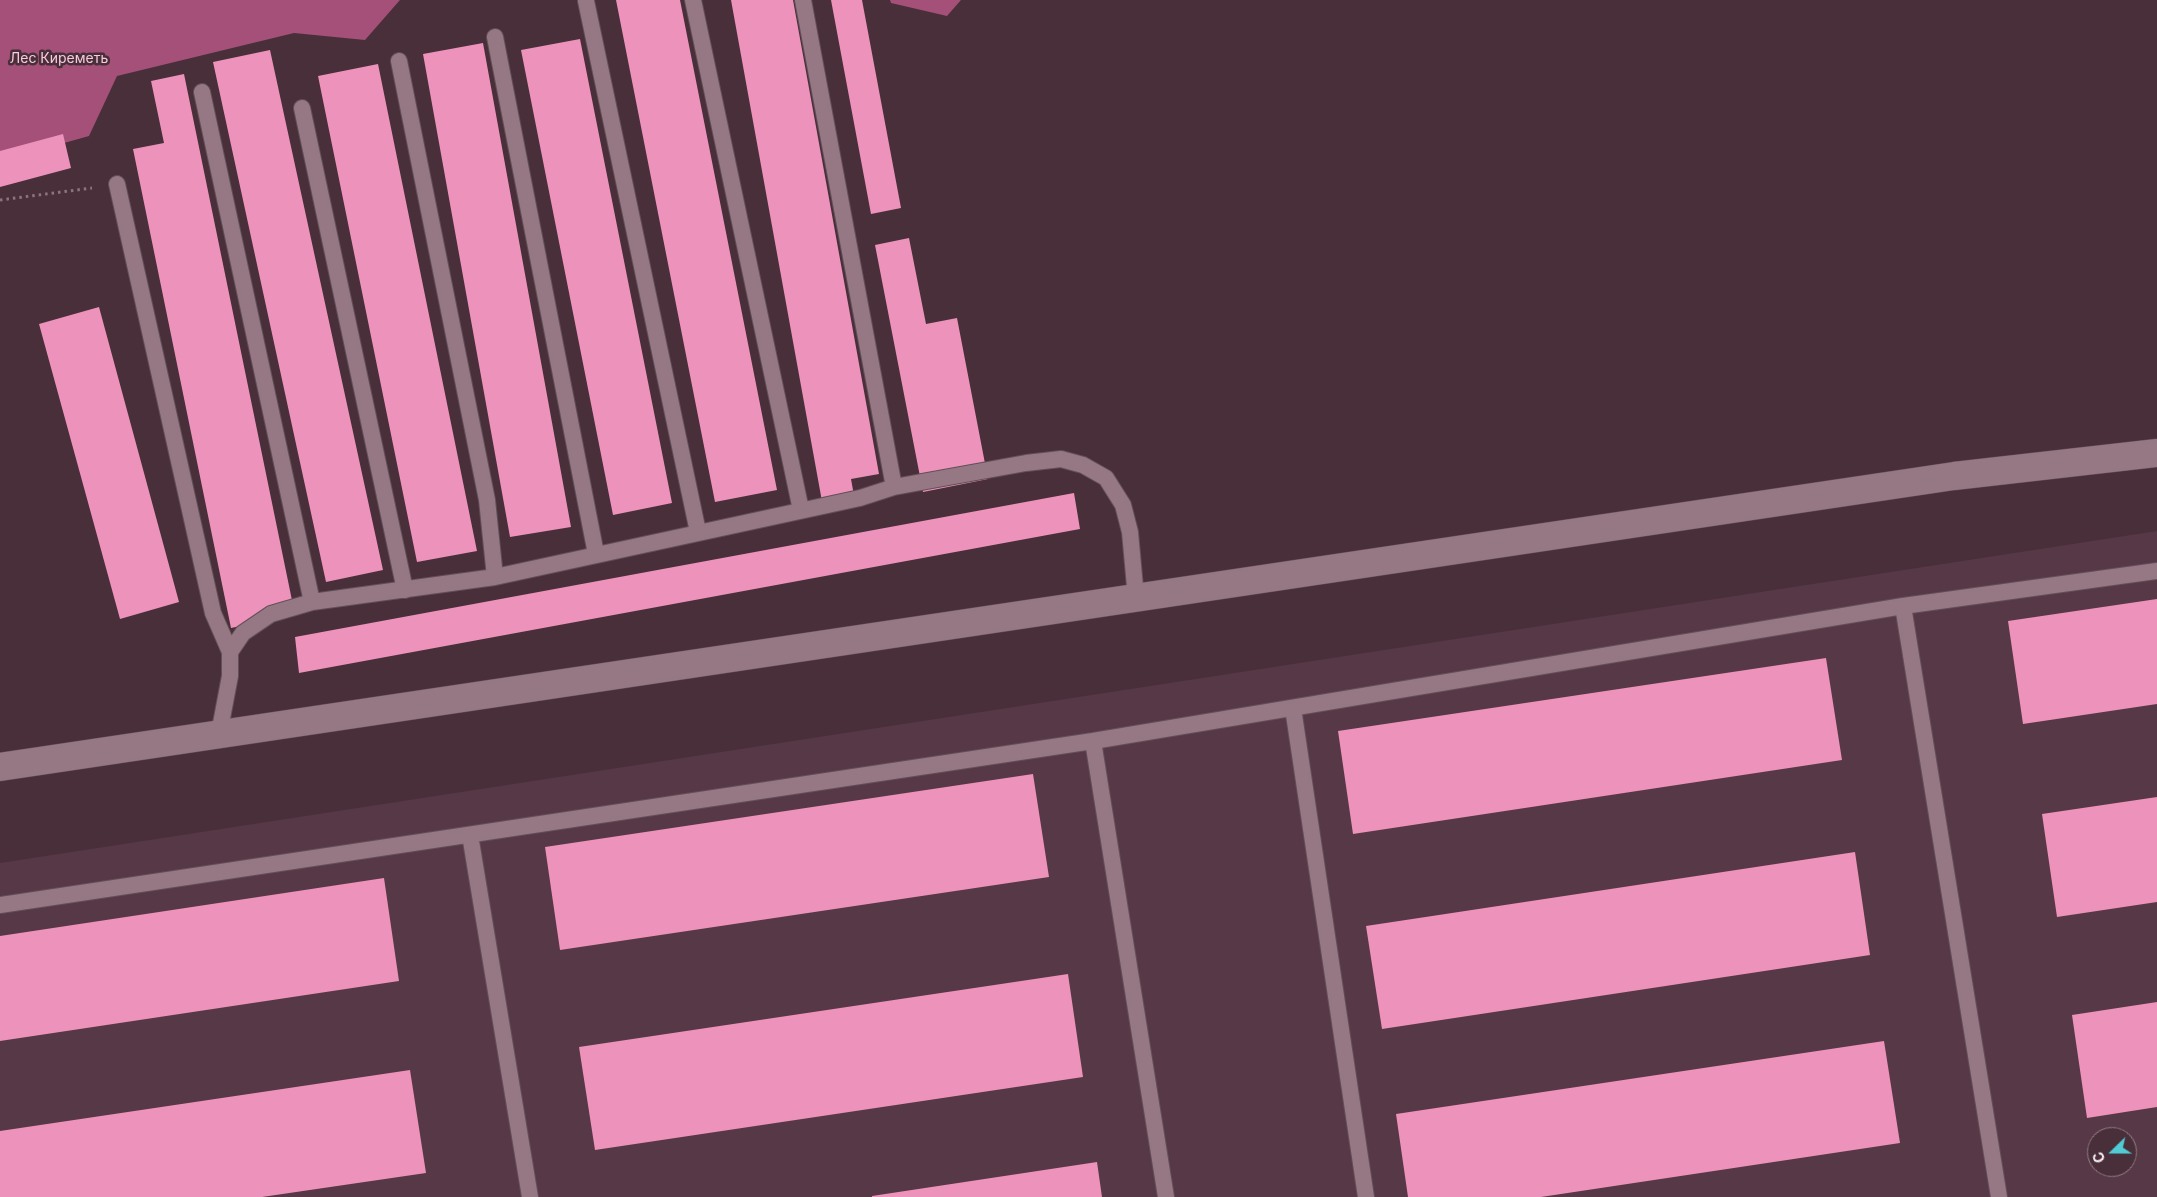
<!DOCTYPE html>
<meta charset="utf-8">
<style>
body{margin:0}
#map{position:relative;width:2157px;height:1197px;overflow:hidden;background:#482f3a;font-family:Inter,sans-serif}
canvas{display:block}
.north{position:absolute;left:2087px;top:1127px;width:50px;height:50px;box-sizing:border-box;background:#482f3a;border:1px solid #907c85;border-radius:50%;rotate:248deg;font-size:14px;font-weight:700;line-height:20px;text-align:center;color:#fdf0f5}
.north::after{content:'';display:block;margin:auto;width:18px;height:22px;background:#51ccd5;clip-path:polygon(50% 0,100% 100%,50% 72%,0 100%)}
</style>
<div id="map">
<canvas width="2157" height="1197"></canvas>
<div class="north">С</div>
</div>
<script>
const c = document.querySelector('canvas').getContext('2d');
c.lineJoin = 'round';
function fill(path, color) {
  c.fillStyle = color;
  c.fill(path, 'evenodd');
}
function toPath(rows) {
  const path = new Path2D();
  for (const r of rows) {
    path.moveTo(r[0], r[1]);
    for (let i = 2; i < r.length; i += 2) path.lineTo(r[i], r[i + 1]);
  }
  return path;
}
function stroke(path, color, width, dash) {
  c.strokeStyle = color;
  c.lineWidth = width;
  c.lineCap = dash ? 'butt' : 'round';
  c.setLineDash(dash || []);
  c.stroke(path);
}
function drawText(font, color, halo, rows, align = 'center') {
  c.font = font + ' Inter,sans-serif';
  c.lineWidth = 5;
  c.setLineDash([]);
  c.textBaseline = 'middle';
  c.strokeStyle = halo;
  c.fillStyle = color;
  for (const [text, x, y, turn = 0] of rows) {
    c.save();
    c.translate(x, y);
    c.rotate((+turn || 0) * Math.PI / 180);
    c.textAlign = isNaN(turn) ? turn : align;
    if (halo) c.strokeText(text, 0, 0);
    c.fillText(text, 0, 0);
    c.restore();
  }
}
const built = toPath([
 [2157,531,2157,1197,0,1197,0,863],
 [2097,1137,2127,1137,2127,1167,2097,1167]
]);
const forest = toPath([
 [0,0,400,0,365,40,294,33,117,76,89,136,0,161],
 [890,0,961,0,947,16,891,3]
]);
const building = toPath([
 [616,0,680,0,777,490,715,502],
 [731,0,793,0,879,474,851,479,855,501,823,507],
 [831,0,862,0,901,208,871,214],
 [580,39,672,503,613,515,521,50],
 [483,43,571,527,510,537,423,54],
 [270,50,383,570,326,582,213,62],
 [378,64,477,551,417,562,318,76],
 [184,74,295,615,231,628,133,149,164,143,151,81],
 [63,134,71,168,0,187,0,151],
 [909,238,926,324,957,318,988,479,923,492,875,245],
 [99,307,179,602,120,619,39,324],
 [1074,493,1080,529,299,673,295,637],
 [2157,599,2157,704,2023,724,2008,621],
 [1826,658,1842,760,1353,834,1338,731],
 [1033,774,1049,877,560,950,545,847],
 [2157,797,2157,902,2057,917,2042,814],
 [1855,852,1870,955,1382,1029,1366,926],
 [384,878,399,981,0,1041,0,936],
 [1068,974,1083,1077,595,1150,579,1047],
 [2157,1002,2157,1107,2087,1118,2072,1015],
 [1884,1041,1900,1143,1541,1197,1408,1197,1396,1114],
 [410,1070,426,1173,262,1197,0,1197,0,1131],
 [1097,1162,1102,1197,872,1197,872,1196]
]);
const path = toPath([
 [0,200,92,188]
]);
const lane = toPath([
 [693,0,801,510],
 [803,0,894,487],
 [586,1,698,532],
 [495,37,596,554],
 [399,61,487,500,495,577],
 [202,92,312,602],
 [302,108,405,590],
 [117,184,213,613,230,652,230,676,219,734],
 [1903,606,1999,1197],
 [230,652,243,633,271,614,312,602,495,577,860,498,894,487,1026,463,1061,459,1083,465,1106,478,1123,505,1130,532,1136,598],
 [1293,708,1366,1197],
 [470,835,530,1197],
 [0,905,1093,741],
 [1166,1197,1093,741,1903,606,2157,571]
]);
const street = toPath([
 [0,767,1954,476,2157,453]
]);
const parkNames = [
 ["Лес Киреметь",59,59]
];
fill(built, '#573846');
fill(forest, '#a45078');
fill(building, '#ed92bb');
stroke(lane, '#634f58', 18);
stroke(street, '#634f58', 29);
stroke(path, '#8a757e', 3, [2.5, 4]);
stroke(lane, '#957884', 16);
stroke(street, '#957884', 28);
drawText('14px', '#f9c9dd', '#482f3a', parkNames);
</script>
